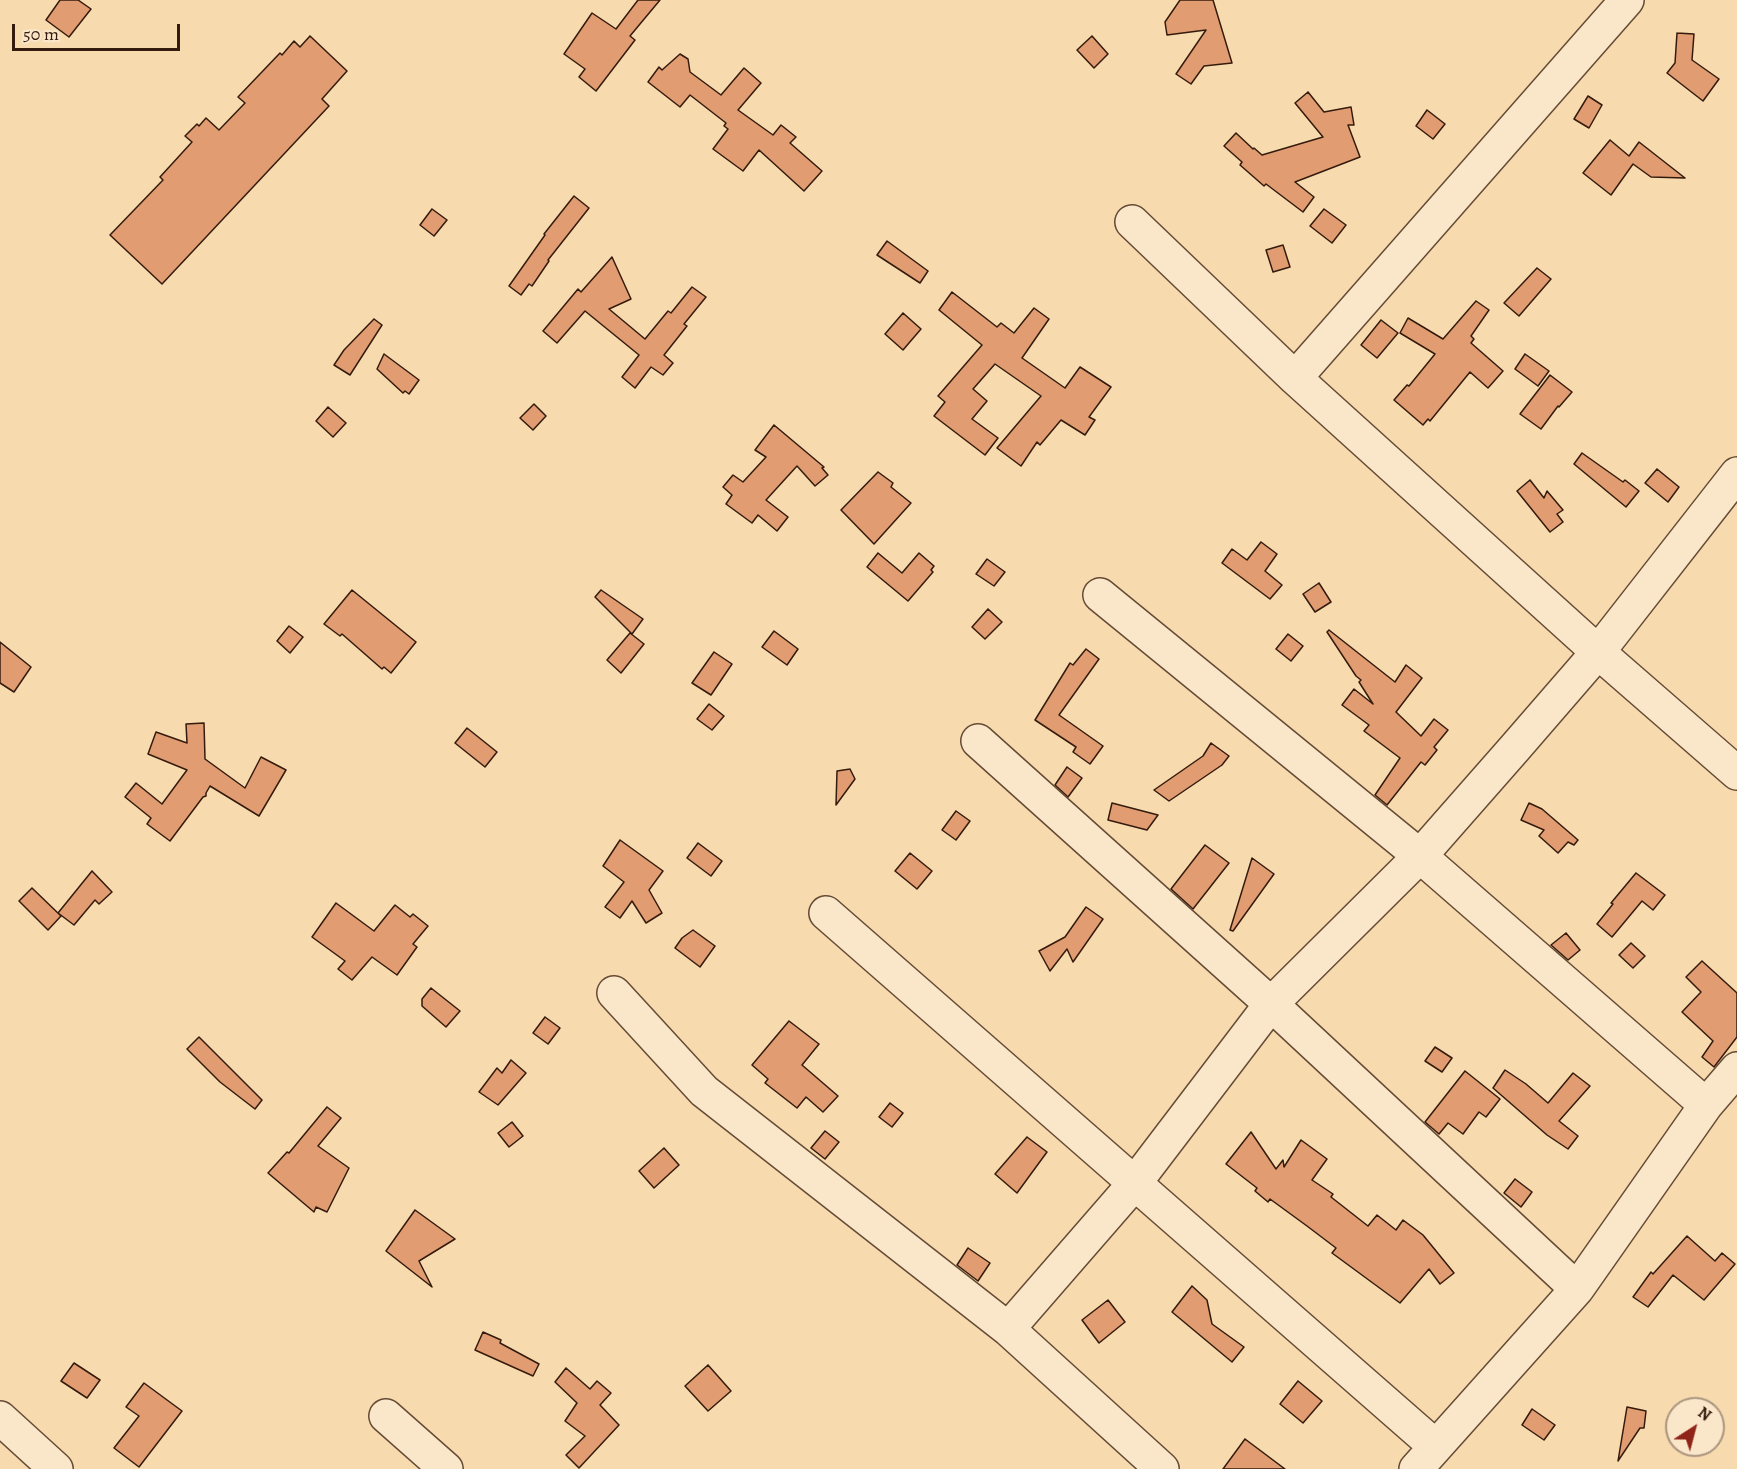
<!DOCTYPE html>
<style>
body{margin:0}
#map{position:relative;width:1737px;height:1469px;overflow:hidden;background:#f7daae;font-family:Alegreya,serif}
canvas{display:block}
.north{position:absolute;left:1665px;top:1397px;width:60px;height:60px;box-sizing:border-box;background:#fae7ca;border:2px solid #ab957e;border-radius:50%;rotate:36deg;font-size:16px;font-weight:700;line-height:24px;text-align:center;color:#341b0d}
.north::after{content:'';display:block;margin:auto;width:21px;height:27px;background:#8f2418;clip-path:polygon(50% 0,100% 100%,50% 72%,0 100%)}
.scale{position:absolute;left:12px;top:24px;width:168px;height:27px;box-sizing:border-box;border:3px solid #341b0d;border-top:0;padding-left:8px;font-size:18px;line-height:21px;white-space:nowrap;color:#341b0d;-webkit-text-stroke:4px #fae7ca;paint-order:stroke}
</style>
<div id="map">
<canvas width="1737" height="1469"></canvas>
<div class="north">N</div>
<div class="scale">50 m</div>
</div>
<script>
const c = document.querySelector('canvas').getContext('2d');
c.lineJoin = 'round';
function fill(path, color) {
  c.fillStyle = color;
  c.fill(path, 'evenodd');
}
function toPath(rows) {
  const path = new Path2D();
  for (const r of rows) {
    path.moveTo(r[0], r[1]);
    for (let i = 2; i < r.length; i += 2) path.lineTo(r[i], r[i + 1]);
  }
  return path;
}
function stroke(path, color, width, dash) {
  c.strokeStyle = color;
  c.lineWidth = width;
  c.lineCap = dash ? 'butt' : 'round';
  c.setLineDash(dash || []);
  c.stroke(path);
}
const building = toPath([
 [60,0,78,0,91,9,69,37,46,20,60,0],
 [638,0,660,0,630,36,635,40,596,91,579,77,585,69,564,54,592,13,616,29,638,0],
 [1180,0,1213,0,1232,63,1204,66,1191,84,1176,74,1206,30,1167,35,1165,22,1180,0],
 [1677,33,1694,34,1692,60,1719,79,1703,101,1667,73,1675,63,1677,33],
 [310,36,347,71,322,99,329,106,162,284,110,235,163,180,160,177,192,142,185,136,197,124,199,126,206,118,219,130,245,103,238,97,280,53,282,55,294,41,300,47,310,36],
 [1092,36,1108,54,1094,68,1077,50,1092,36],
 [680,54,688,59,690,72,721,95,744,68,761,83,738,110,773,135,781,125,796,137,790,143,822,171,804,191,759,150,743,171,713,149,728,129,724,126,726,123,690,95,680,107,648,82,659,67,662,70,680,54],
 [1308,92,1324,112,1351,107,1354,125,1348,125,1360,157,1295,182,1314,197,1303,212,1266,184,1264,186,1240,165,1242,162,1224,146,1236,133,1253,149,1254,148,1262,155,1323,137,1295,103,1308,92],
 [1588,96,1602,105,1589,128,1574,119,1588,96],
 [1427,110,1445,124,1433,139,1416,126,1427,110],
 [1610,140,1629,156,1639,142,1685,178,1651,177,1633,164,1611,195,1583,173,1610,140],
 [574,196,589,208,548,260,549,261,532,286,529,284,521,295,509,286,545,235,544,234,574,196],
 [432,209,447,220,434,236,420,225,432,209],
 [1324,209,1346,225,1332,243,1310,226,1324,209],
 [887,241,928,271,920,283,877,255,887,241],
 [1283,245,1290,267,1273,272,1266,250,1283,245],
 [612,257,631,299,609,309,645,339,668,311,671,313,692,287,706,297,684,324,687,326,664,355,673,363,663,375,651,367,635,388,622,377,639,355,585,311,557,343,543,331,578,289,581,292,612,257],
 [1537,268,1551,279,1519,316,1504,303,1537,268],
 [952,292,997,327,1001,323,1014,333,1034,308,1049,319,1022,358,1065,388,1080,367,1111,387,1089,417,1095,420,1085,435,1061,420,1040,445,1037,442,1021,466,997,448,1041,396,995,364,973,389,987,401,972,419,998,438,985,455,934,416,945,402,938,396,982,345,939,310,952,292],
 [1476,301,1489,310,1471,336,1474,339,1471,343,1503,371,1488,388,1470,372,1430,421,1428,419,1423,425,1394,400,1407,385,1409,386,1435,354,1400,333,1408,318,1443,339,1476,301],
 [903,313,921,329,903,350,885,334,903,313],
 [374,319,382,325,350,375,334,365,344,350,374,319],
 [1381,320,1398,333,1377,358,1361,345,1381,320],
 [384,354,419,380,409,394,405,391,403,393,377,369,384,354],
 [1525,354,1549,371,1538,386,1515,369,1525,354],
 [1550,375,1572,392,1559,407,1558,406,1541,429,1520,414,1550,375],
 [534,404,546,416,533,430,520,418,534,404],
 [328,407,346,423,333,437,316,421,328,407],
 [774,425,824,467,822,468,828,475,815,486,797,466,766,500,788,517,777,531,758,515,752,523,726,504,732,495,723,487,733,475,743,482,766,457,755,450,774,425],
 [1582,453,1623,482,1625,480,1639,491,1626,507,1574,464,1582,453],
 [1657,469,1679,487,1668,502,1645,483,1657,469],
 [878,472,893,483,891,487,911,503,874,544,841,510,878,472],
 [1530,480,1544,498,1547,491,1563,510,1557,514,1563,522,1550,532,1517,491,1530,480],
 [1261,542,1277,554,1265,571,1282,585,1270,599,1222,563,1232,549,1247,560,1261,542],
 [878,553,902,573,919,553,934,566,931,570,933,572,908,601,867,567,878,553],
 [987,559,1005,572,994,586,976,574,987,559],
 [1319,583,1331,602,1315,612,1303,594,1319,583],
 [352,590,416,642,391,673,384,667,382,669,342,634,340,636,324,624,352,590],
 [601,590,643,619,632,634,595,597,601,590],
 [988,609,1002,622,985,639,972,627,988,609],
 [289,626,303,637,290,653,277,641,289,626],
 [1329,630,1395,682,1406,665,1422,678,1396,712,1421,736,1434,719,1448,730,1434,747,1437,750,1425,765,1421,762,1387,805,1375,795,1400,758,1364,731,1369,725,1342,705,1354,689,1373,704,1359,682,1361,680,1356,676,1327,632,1329,630],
 [774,631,798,649,787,665,762,647,774,631],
 [630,633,644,644,621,673,607,660,630,633],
 [1288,634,1303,646,1291,661,1276,649,1288,634],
 [0,642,31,667,14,692,0,683,0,642],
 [1086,649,1099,659,1059,715,1103,746,1090,764,1073,752,1076,747,1035,720,1070,663,1073,665,1086,649],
 [714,652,732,664,711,695,692,683,714,652],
 [709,704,724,716,712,730,697,719,709,704],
 [204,723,205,759,245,788,261,757,286,770,259,816,210,786,206,793,206,796,203,797,170,841,147,824,151,818,125,797,136,783,162,804,187,770,148,754,156,732,187,743,186,724,204,723],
 [467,728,497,752,485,767,455,743,467,728],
 [1211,743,1229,756,1222,765,1169,801,1154,790,1203,756,1211,743],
 [1067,767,1082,778,1068,797,1055,785,1067,767],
 [850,769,855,779,836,805,837,771,850,769],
 [1112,803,1158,815,1147,830,1108,820,1112,803],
 [1529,803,1542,809,1578,840,1574,845,1568,842,1558,853,1539,836,1544,830,1521,820,1529,803],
 [956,811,970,821,956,840,942,830,956,811],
 [620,840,663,871,649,890,662,913,646,923,632,901,620,918,605,907,624,882,603,866,620,840],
 [698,843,722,861,711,876,687,858,698,843],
 [1205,845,1229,863,1193,909,1171,889,1205,845],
 [910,853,932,871,917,889,895,871,910,853],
 [1252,858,1274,874,1233,931,1230,930,1252,858],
 [92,871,112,892,99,904,95,900,74,925,58,913,92,871],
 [1636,873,1665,895,1653,910,1642,901,1612,937,1597,924,1613,904,1611,903,1636,873],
 [32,888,61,916,48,930,19,901,32,888],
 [336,903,374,931,395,905,410,917,413,914,428,926,413,944,417,947,397,975,372,957,352,980,338,969,345,961,312,937,336,903],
 [1086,907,1103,919,1073,962,1067,949,1050,971,1039,951,1065,937,1086,907],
 [693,930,715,946,700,967,675,948,682,938,693,930],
 [1566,933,1580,950,1568,960,1551,945,1566,933],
 [1631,943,1645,956,1633,968,1619,955,1631,943],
 [1702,961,1737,993,1737,1037,1714,1067,1702,1057,1713,1041,1682,1012,1701,992,1686,977,1702,961],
 [431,988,460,1011,446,1027,422,1006,422,999,431,988],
 [545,1017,560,1028,548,1044,533,1033,545,1017],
 [789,1021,819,1044,802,1065,838,1096,823,1112,806,1097,797,1108,765,1083,768,1079,752,1065,789,1021],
 [199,1037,262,1100,255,1109,220,1082,187,1049,199,1037],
 [1435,1047,1452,1058,1442,1072,1425,1061,1435,1047],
 [511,1060,526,1073,498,1105,479,1092,497,1068,502,1073,511,1060],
 [1505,1070,1526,1084,1548,1103,1573,1073,1590,1086,1559,1121,1578,1136,1568,1149,1547,1135,1493,1088,1505,1070],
 [1465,1071,1500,1099,1486,1117,1479,1112,1463,1134,1448,1123,1439,1134,1425,1122,1465,1071],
 [890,1103,903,1113,892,1127,879,1117,890,1103],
 [327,1107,341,1118,318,1146,349,1168,327,1212,316,1207,314,1212,268,1173,287,1152,289,1153,327,1107],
 [512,1122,523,1136,509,1147,498,1133,512,1122],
 [825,1131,839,1142,825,1159,811,1148,825,1131],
 [1251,1132,1276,1169,1283,1160,1284,1167,1301,1140,1327,1159,1312,1180,1333,1194,1331,1197,1368,1226,1377,1215,1396,1230,1403,1220,1423,1235,1454,1273,1440,1284,1429,1269,1400,1303,1332,1253,1336,1248,1307,1226,1270,1199,1268,1202,1255,1191,1257,1188,1226,1164,1251,1132],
 [1027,1137,1047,1152,1017,1193,995,1174,1027,1137],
 [664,1148,679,1165,654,1188,639,1171,664,1148],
 [1515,1179,1532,1192,1521,1207,1504,1193,1515,1179],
 [415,1210,455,1239,419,1261,432,1287,386,1251,415,1210],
 [1687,1236,1715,1261,1722,1253,1735,1264,1704,1300,1673,1275,1648,1307,1633,1297,1651,1272,1653,1274,1687,1236],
 [968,1248,990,1263,978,1281,957,1265,968,1248],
 [1192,1286,1207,1300,1212,1324,1244,1347,1232,1362,1172,1312,1192,1286],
 [1108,1300,1125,1322,1099,1343,1082,1320,1108,1300],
 [483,1332,501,1340,500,1343,539,1364,533,1376,475,1350,483,1332],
 [74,1363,100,1380,87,1398,61,1381,74,1363],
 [708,1365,731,1391,708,1411,685,1386,708,1365],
 [566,1368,590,1389,597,1381,611,1393,600,1405,619,1425,579,1468,566,1455,585,1436,565,1421,577,1403,555,1382,566,1368],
 [1298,1381,1322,1401,1303,1423,1280,1404,1298,1381],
 [144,1383,182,1411,139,1467,114,1448,139,1416,126,1407,144,1383],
 [1627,1407,1646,1411,1644,1428,1640,1428,1618,1461,1627,1407],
 [1532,1409,1555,1425,1544,1440,1522,1425,1532,1409],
 [1245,1439,1285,1469,1223,1469,1245,1439]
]);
const minor = toPath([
 [1132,222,1295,378,1598,652,1737,773],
 [1295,378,1627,0],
 [1100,595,1420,856,1706,1105],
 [978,741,1271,1004,1577,1289],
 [826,913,1435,1446],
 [614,993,704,1091,1008,1329,1162,1469],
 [1008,1329,1134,1184,1271,1004,1420,856,1514,749,1598,652,1737,474],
 [386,1416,446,1469],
 [0,1418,56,1469],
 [1416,1469,1577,1289,1706,1105,1737,1069]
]);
fill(building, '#e19d71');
stroke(building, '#341b0d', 1.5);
stroke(minor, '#654b35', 36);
stroke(minor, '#fae7ca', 33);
</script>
